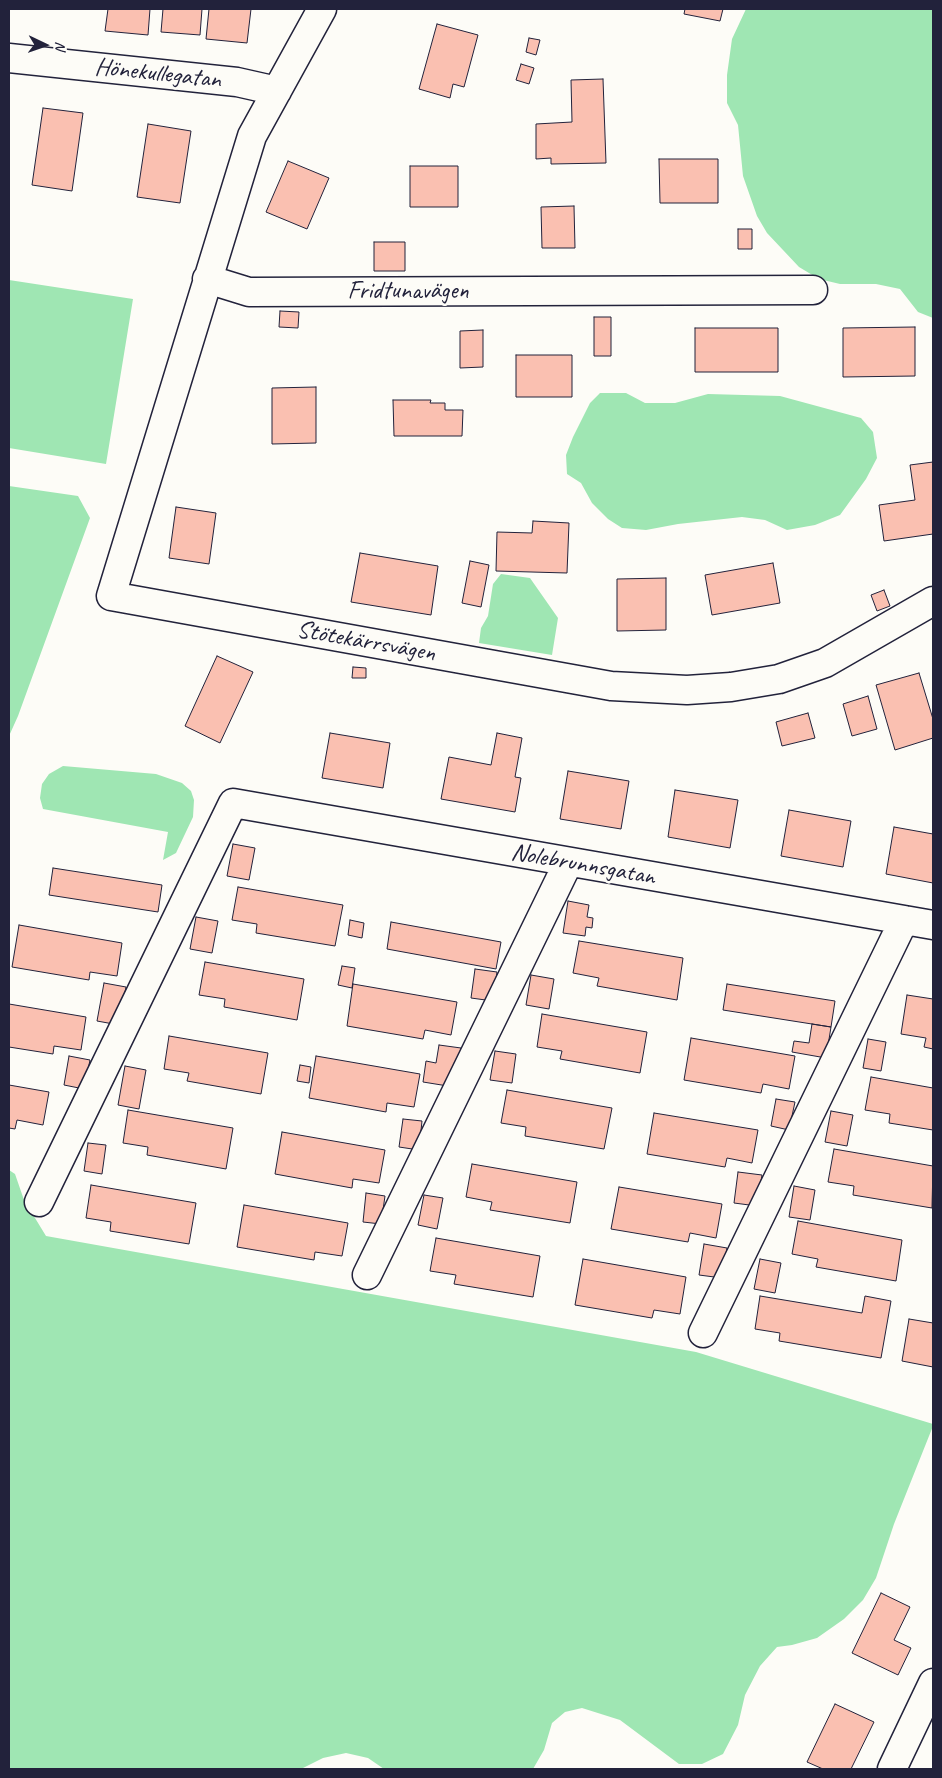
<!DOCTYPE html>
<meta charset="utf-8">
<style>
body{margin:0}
#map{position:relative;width:942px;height:1778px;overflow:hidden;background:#fdfcf7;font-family:Caveat,sans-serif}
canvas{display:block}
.frame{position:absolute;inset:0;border:10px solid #22223b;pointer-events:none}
.north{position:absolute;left:20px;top:20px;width:50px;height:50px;-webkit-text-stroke:4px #fdfcf7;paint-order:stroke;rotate:93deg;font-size:14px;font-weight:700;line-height:20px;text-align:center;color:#22223b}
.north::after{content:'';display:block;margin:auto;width:18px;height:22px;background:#22223b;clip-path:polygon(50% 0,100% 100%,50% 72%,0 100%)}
</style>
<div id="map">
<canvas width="942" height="1778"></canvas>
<div class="frame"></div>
<div class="north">N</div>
</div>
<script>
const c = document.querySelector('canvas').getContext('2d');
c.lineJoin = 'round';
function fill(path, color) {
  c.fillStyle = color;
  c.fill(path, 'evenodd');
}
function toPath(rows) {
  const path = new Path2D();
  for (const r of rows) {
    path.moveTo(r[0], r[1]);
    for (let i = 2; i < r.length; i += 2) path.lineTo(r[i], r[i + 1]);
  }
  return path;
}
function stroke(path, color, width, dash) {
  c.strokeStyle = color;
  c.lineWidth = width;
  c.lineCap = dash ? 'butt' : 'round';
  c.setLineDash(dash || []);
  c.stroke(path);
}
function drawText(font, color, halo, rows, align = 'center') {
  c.font = font + ' Caveat,sans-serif';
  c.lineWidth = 5;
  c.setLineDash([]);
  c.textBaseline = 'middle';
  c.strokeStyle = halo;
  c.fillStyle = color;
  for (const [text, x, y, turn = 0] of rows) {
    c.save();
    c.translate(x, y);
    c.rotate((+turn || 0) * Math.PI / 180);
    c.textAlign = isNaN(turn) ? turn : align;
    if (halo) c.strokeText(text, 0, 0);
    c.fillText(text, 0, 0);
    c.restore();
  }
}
const green = toPath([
 [746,9,933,9,933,318,918,312,900,289,876,284,840,284,819,279,799,267,767,233,757,216,743,176,738,125,727,103,727,75,732,39],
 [9,280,133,299,106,464,9,448],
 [600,393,626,393,645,403,675,403,708,394,780,396,861,418,873,432,877,458,866,479,840,515,815,525,787,530,765,520,742,517,678,524,646,530,622,528,608,519,592,503,581,483,567,474,566,455,573,437,590,403],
 [9,486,78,496,90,518,18,716,9,736],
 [501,574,530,578,558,618,552,655,479,643,481,628,488,616,493,584],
 [63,766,156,774,182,783,191,791,194,800,193,817,176,853,163,860,168,832,43,809,40,798,42,784,49,774],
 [9,1170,15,1174,24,1200,46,1236,696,1352,933,1424,933,1426,894,1524,876,1578,863,1600,844,1619,817,1638,792,1645,777,1647,760,1666,745,1695,738,1725,723,1754,702,1764,679,1764,620,1720,582,1708,565,1712,552,1723,544,1750,533,1769,384,1769,368,1758,346,1753,323,1758,301,1769,9,1769]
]);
const building = toPath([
 [108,9,150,9,148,35,105,31,108,9],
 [163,9,202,9,200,35,161,32,163,9],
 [209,9,251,9,247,43,206,39,209,9],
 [685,9,723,9,720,21,684,14,685,9],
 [437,24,478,35,464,87,453,84,450,98,419,89,437,24],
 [529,38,540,40,536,55,526,52,529,38],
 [521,64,534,68,529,84,516,80,521,64],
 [603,79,606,163,551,164,551,158,536,159,536,124,572,122,571,80,603,79],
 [43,108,83,113,72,191,32,185,43,108],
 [148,124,191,131,180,203,137,197,148,124],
 [659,159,718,159,718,203,660,203,659,159],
 [288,161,329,178,307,229,266,212,288,161],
 [410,166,458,166,458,207,410,207,410,166],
 [574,206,575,248,542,248,541,207,574,206],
 [738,229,752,229,752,249,738,249,738,229],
 [374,242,405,242,405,271,374,271,374,242],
 [280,311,299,312,298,328,279,327,280,311],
 [594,317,611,317,611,356,594,356,594,317],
 [915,327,915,376,843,377,843,328,915,327],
 [695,328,778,328,778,372,695,372,695,328],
 [483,330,483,367,460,368,460,331,483,330],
 [516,355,572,355,572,397,516,397,516,355],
 [316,387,316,443,272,444,272,388,316,387],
 [393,400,431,400,430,403,445,403,445,410,463,410,462,436,394,436,393,400],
 [933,462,933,534,884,541,879,505,915,500,910,465,933,462],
 [176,507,216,513,209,564,169,558,176,507],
 [533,521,569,523,567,573,496,571,497,532,532,533,533,521],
 [360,553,438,566,431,615,351,602,360,553],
 [470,561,489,565,481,607,462,603,470,561],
 [773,563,780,603,712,615,705,575,773,563],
 [666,578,666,630,617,631,617,579,666,578],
 [884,590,890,606,877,611,871,595,884,590],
 [217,656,253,672,220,743,185,726,217,656],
 [353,667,366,668,366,678,352,678,353,667],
 [919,673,933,719,933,738,895,750,876,685,919,673],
 [868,696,877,729,852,736,843,704,868,696],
 [808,713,815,738,782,746,776,722,808,713],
 [330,733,390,743,383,788,322,778,330,733],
 [497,733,522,738,515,777,521,778,515,812,441,799,449,757,491,765,497,733],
 [568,771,629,781,621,829,560,819,568,771],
 [675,790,738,800,730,848,668,837,675,790],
 [789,810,851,821,843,867,781,856,789,810],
 [894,827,933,834,933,883,886,874,894,827],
 [233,844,255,848,249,880,227,876,233,844],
 [53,868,162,885,158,912,49,895,53,868],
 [238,887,343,905,335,946,256,933,257,924,232,920,238,887],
 [568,901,589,905,587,917,593,918,592,928,586,927,585,936,563,933,568,901],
 [196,917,218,921,212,953,190,949,196,917],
 [350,920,364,923,362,938,348,935,350,920],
 [391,922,501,942,496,969,387,949,391,922],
 [19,925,122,943,117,976,90,972,89,980,12,967,19,925],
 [579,941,683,958,677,1000,597,986,599,978,573,973,579,941],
 [205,962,304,979,297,1020,224,1007,225,999,199,995,205,962],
 [342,966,355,968,352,988,338,985,342,966],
 [475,969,497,972,493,1001,471,998,475,969],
 [531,975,554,979,549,1009,526,1005,531,975],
 [104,983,126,987,119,1025,97,1021,104,983],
 [353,984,457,1002,451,1035,425,1030,423,1039,347,1026,353,984],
 [727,984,835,1001,831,1027,723,1010,727,984],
 [907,995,933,999,933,1049,924,1047,926,1038,901,1034,907,995],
 [9,1004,86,1017,81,1050,54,1046,53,1054,9,1047,9,1004],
 [542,1014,647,1032,640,1073,560,1059,562,1051,537,1047,542,1014],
 [812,1024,831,1027,826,1058,792,1052,794,1041,809,1043,812,1024],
 [169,1036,268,1053,261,1094,187,1081,189,1073,164,1069,169,1036],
 [691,1038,795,1056,789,1089,763,1084,761,1093,684,1080,691,1038],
 [868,1039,886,1042,881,1071,863,1068,868,1039],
 [439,1045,461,1048,454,1087,423,1082,426,1061,436,1063,439,1045],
 [495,1051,516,1054,512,1083,490,1080,495,1051],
 [69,1056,90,1060,84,1089,64,1085,69,1056],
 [316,1056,420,1074,414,1107,387,1103,386,1112,309,1098,316,1056],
 [300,1065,311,1067,309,1083,297,1081,300,1065],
 [125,1066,146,1070,139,1109,118,1105,125,1066],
 [871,1077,933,1088,933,1130,889,1123,890,1114,865,1110,871,1077],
 [9,1085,49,1092,43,1125,17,1120,15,1129,9,1128,9,1085],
 [507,1090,612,1108,604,1149,525,1136,526,1127,501,1123,507,1090],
 [776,1099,795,1102,789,1130,771,1126,776,1099],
 [128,1110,233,1128,226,1169,147,1155,148,1147,123,1143,128,1110],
 [831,1111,853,1115,847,1146,825,1142,831,1111],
 [654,1113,758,1130,752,1163,727,1158,725,1167,647,1154,654,1113],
 [403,1119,422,1121,419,1150,399,1147,403,1119],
 [282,1132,385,1150,379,1183,353,1179,352,1188,275,1174,282,1132],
 [88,1143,106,1145,102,1174,84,1171,88,1143],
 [834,1149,933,1166,932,1208,853,1195,854,1186,828,1182,834,1149],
 [472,1164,577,1182,570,1223,490,1210,492,1202,466,1197,472,1164],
 [738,1172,762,1175,757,1206,734,1203,738,1172],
 [91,1185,196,1203,189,1244,110,1231,111,1222,86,1218,91,1185],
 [794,1186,815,1190,810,1220,789,1217,794,1186],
 [619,1187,722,1204,716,1238,690,1233,688,1242,611,1229,619,1187],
 [366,1193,385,1196,381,1224,363,1222,366,1193],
 [424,1195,443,1198,437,1229,418,1225,424,1195],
 [244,1205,348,1223,342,1256,315,1252,314,1260,237,1247,244,1205],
 [798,1221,902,1240,896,1281,816,1267,818,1259,792,1254,798,1221],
 [436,1238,540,1256,533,1297,454,1284,456,1275,430,1271,436,1238],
 [704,1244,727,1248,722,1278,699,1275,704,1244],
 [583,1259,686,1277,680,1314,654,1310,652,1318,575,1305,583,1259],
 [760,1259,781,1263,775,1293,754,1289,760,1259],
 [760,1296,862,1313,865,1296,891,1301,881,1358,779,1341,780,1333,755,1329,760,1296],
 [909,1319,933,1323,933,1367,902,1361,909,1319],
 [881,1593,910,1607,894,1640,911,1648,898,1675,852,1653,881,1593],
 [835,1704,874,1722,851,1769,823,1769,807,1762,835,1704]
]);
const minor = toPath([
 [322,9,252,136,111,596,611,686,687,690,731,687,779,679,825,663,933,601],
 [9,58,237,82,277,91],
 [207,279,249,292,813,290],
 [39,1202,233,803,933,925],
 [367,1275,568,863],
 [703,1333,904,920],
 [892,1769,933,1683]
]);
const streetNames = [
 ["Hönekullegatan",158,74,6],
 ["Fridtunavägen",408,291],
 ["Stötekärrsvägen",366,642,10],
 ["Nolebrunnsgatan",583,865,10]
];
fill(green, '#9fe6b3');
fill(building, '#fac0b1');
stroke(building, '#22223b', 1);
stroke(minor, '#22223b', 31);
stroke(minor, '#fdfcf7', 28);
drawText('25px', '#22223b', '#fdfcf7', streetNames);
</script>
